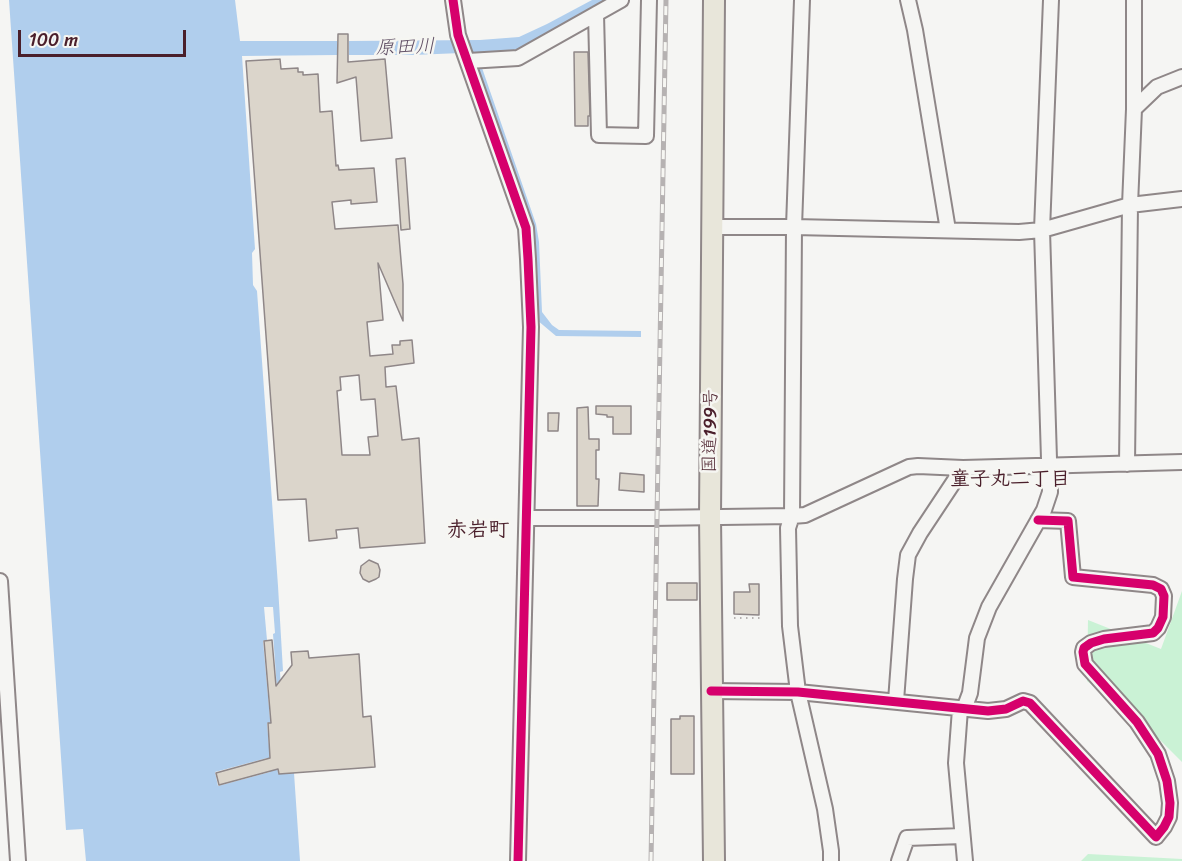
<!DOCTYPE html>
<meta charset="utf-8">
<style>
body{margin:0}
#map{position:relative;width:1182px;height:861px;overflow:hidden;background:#f5f5f3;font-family:Sriracha,sans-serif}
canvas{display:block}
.scale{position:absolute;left:18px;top:30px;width:168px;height:27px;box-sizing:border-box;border:3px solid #4a1f2b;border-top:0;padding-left:8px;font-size:18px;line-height:21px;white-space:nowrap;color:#4a1f2b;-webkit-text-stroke:4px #f6f6f2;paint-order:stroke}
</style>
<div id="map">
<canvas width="1182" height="861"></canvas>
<div class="scale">100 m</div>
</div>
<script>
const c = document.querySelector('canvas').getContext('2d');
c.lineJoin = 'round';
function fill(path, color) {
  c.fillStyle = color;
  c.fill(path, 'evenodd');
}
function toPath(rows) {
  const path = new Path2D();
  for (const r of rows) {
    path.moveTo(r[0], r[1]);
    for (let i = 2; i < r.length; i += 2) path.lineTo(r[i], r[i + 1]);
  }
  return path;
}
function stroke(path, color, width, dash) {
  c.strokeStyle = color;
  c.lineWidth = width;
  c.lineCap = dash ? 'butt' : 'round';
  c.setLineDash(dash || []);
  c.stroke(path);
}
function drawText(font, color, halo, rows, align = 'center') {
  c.font = font + ' Sriracha,"Klee One",sans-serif';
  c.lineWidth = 5;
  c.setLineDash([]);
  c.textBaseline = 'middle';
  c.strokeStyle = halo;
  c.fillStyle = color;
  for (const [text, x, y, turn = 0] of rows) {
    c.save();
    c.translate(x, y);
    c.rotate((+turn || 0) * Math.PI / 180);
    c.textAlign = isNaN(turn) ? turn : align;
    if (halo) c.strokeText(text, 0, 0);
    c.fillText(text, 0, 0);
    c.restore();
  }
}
const green = toPath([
 [1182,591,1182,762,1155,735,1087,681,1088,620,1161,649],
 [1088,854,1182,859,1182,861,1081,861]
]);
const water = toPath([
 [9,0,235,0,240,41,337,41,337,55,242,56,255,249,252,253,253,285,257,291,278,586,283,671,280,672,283,722,267,723,269,746,287,745,276,748,278,774,294,773,300,861,86,861,83,829,66,830],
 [264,607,273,607,275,633,273,634,279,717,270,718,263,641,267,640],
 [267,758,270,772,218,786,215,772],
 [592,0,607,0,530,44,518,49,509,51,413,55,349,55,349,41,480,40,519,37,547,24],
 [481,65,536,224,539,242,542,312,552,325,559,330,641,331,641,337,556,336,537,320,534,242,531,225,476,66]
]);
const building = toPath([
 [338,34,348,34,348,62,385,59,392,138,361,141,356,77,337,83,338,34],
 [574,52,588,52,590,116,588,116,588,126,575,126,574,52],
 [280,59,281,69,298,68,298,72,303,72,303,75,318,74,320,112,332,111,336,166,338,165,339,170,374,168,377,202,351,204,351,200,332,202,335,229,398,225,403,284,403,321,378,263,383,320,367,322,370,356,393,354,392,345,400,345,400,341,412,340,414,363,385,367,386,387,396,386,402,440,419,438,425,543,360,548,358,528,336,530,337,538,309,541,306,499,278,500,246,61,280,59],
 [359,375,361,400,375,399,378,436,368,437,370,455,342,455,337,391,341,390,340,377,359,375],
 [405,158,410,229,401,230,396,159,405,158],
 [596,406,631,406,631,434,613,434,613,417,607,417,607,415,596,414,596,406],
 [588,407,589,439,599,439,599,450,596,450,596,479,599,479,598,506,577,506,577,408,588,407],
 [548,413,559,413,558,431,548,431,548,413],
 [620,473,644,475,644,492,619,490,620,473],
 [369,560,378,564,380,570,379,577,376,579,369,582,363,579,360,573,361,566,369,560],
 [667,583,697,583,697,600,667,600,667,583],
 [749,584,759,584,759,615,734,614,734,592,750,592,749,584],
 [272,640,276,686,292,665,291,652,308,651,309,658,359,654,363,717,371,716,375,767,279,774,278,769,219,785,216,773,270,758,268,723,271,723,264,641,272,640],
 [680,716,694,716,694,774,671,774,671,719,680,719,680,716]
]);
const path = toPath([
 [734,618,760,618]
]);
const minor = toPath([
 [453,0,458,35,526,228,528,259,531,327,518,861],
 [802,0,794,227,792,516,788,528,790,626,798,692,825,809,831,851,831,861],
 [908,0,915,30,948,230],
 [596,14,599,135,646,136,649,0],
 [468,61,518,58,621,0],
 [1134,109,1157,87,1182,77],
 [713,227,794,227,1019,232,1042,230,1130,205,1182,199],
 [1127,464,1130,205,1134,109,1134,0],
 [527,518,651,518,792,516,805,515,909,467,918,466,963,468,1182,462],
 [0,581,18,861],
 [711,691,798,692,988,711,1006,709,1023,701,1030,703,1156,837,1164,827,1169,817,1170,803,1167,781,1158,754,1137,722,1085,664,1083,652,1084,648,1091,643,1104,639,1153,633,1158,628,1163,617,1164,596,1161,589,1153,585,1073,577,1068,521,1038,520],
 [896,701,905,579,908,555,920,533,963,468],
 [960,709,956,763,965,861],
 [964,709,970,693,977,638,989,607,1044,510,1050,492,1042,230,1051,0],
 [899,861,907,838,962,836]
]);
const highway = toPath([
 [714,861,710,517,714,0]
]);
const rail = toPath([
 [651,861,666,0]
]);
const cycleway = toPath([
 [453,0,458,35,526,228,528,259,531,327,518,861],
 [711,691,798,692,988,711,1006,709,1023,701,1030,703,1156,837,1164,827,1169,817,1170,803,1167,781,1158,754,1137,722,1085,664,1083,652,1084,648,1091,643,1104,639,1153,633,1158,628,1163,617,1164,596,1161,589,1153,585,1073,577,1068,521,1038,520]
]);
const streetNames = [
 ["国道199号",711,431,-89]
];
const waterNames = [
 ["原田川",405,48,-2]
];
const neighbourhoodNames = [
 ["童子丸二丁目",1010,480]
];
const quarterNames = [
 ["赤岩町",478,531]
];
fill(green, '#caf2d5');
fill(water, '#b0ceed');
fill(building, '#dbd5cb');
stroke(building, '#8f8788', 1.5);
stroke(minor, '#8f8788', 18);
stroke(highway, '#8f8788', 24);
stroke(path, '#b6b2b2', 2, [1.5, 4.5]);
stroke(minor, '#f5f5f3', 14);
stroke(highway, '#e8e6da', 20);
stroke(rail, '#b6b2b2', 5);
stroke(rail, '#f6f6f2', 3, [9]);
stroke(cycleway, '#d6006c', 9);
drawText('18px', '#4a1f2b', '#f6f6f2', streetNames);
drawText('italic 20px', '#604f65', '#f6f6f2', waterNames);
drawText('bold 20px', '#4a1f2b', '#f6f6f2', neighbourhoodNames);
drawText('bold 21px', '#4a1f2b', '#f6f6f2', quarterNames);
</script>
